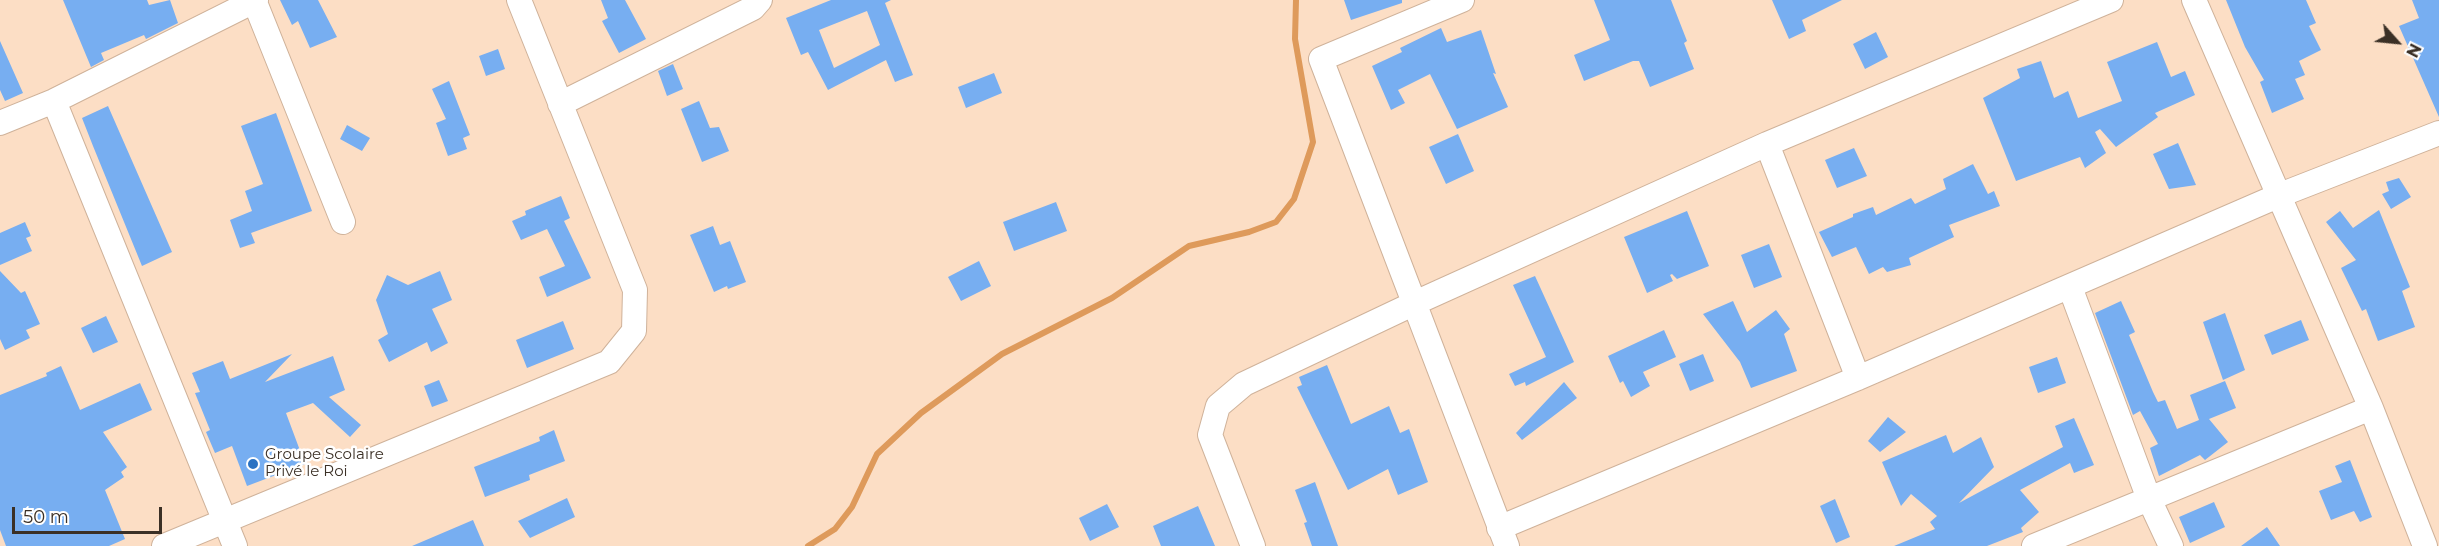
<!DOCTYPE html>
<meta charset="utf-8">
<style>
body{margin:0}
#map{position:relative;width:2439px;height:546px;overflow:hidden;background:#fcdec5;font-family:Montserrat,sans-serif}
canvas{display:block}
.north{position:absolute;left:2367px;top:12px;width:60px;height:60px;-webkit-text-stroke:4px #fff;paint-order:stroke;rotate:117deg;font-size:16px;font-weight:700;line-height:24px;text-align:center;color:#3b3026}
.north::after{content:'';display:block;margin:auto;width:21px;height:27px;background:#3b3026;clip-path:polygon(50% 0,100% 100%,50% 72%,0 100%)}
.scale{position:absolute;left:12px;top:507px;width:150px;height:27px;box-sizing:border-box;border:3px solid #3b3026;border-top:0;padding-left:8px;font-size:18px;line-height:21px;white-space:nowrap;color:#3b3026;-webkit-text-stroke:4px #fff;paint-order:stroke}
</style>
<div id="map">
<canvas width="2439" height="546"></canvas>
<div class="north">N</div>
<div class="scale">50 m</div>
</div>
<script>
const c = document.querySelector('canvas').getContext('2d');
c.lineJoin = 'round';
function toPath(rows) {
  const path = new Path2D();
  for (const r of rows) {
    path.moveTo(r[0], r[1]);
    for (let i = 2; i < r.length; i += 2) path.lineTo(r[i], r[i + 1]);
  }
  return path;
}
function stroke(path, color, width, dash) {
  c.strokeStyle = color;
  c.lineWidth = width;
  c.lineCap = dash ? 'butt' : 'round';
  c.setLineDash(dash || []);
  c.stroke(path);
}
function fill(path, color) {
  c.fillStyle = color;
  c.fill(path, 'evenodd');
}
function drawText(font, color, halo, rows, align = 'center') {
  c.font = font + ' Montserrat,sans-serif';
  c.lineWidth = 5;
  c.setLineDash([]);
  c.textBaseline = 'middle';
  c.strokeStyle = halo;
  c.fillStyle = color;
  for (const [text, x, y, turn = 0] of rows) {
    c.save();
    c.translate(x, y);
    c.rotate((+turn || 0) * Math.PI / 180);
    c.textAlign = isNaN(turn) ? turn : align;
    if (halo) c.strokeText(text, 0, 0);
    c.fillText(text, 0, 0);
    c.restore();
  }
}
const stream = toPath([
 [808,546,835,529,852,507,877,454,921,413,1002,354,1112,298,1189,246,1249,232,1276,222,1294,199,1313,142,1295,39,1296,0]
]);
const building = toPath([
 [63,0,147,0,149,5,170,0,178,23,146,39,144,35,101,53,104,60,91,67],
 [280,0,318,0,337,37,310,48,298,21,292,25],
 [601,0,625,0,646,39,619,53,602,21,608,18],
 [831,0,891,0,885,3,913,75,895,82,886,60,828,90,808,52,801,55,786,18],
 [867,11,880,45,834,68,819,30],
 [1344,0,1402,0,1402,3,1351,20],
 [1594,0,1671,0,1687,41,1684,43,1694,69,1650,87,1639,61,1633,61,1584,81,1574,55,1610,40],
 [1772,0,1842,0,1802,20,1806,31,1789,39],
 [2226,0,2306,0,2316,23,2309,26,2321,50,2299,61,2305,75,2295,79,2304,99,2272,113,2260,82,2264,80,2245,47],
 [2412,0,2439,0,2439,117,2399,26,2419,18],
 [1441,28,1447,42,1481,30,1496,74,1493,73,1508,107,1457,129,1430,74,1398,90,1405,103,1391,110,1372,66,1402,52,1400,48],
 [1876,32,1888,57,1865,69,1853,44],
 [0,41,23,93,5,101,0,90],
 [2157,42,2171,77,2185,71,2195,95,2155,113,2158,117,2116,147,2100,129,2095,132,2106,153,2085,168,2080,157,2016,181,1983,98,2020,78,2017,69,2041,61,2054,98,2068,91,2078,118,2122,101,2107,62],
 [498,49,505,69,486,76,479,56],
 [673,64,683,89,667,96,658,71],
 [994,73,1002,93,966,108,958,87],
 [449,81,470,135,463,138,467,149,448,156,436,123,446,119,432,89],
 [699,101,710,128,719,127,729,151,702,162,681,109],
 [108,106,172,252,142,266,93,146,95,145,93,146,82,118],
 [276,113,312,211,251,233,255,243,240,248,230,220,252,211,245,191,263,184,241,126],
 [347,125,370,138,362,151,340,139],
 [1458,134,1474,171,1446,184,1429,147],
 [2178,143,2196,185,2169,189,2153,154],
 [1854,148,1867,176,1837,188,1825,160],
 [1973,164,1988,194,1994,191,2000,206,1949,225,1954,237,1909,258,1911,265,1887,272,1883,267,1869,274,1856,247,1832,257,1819,232,1853,217,1853,214,1873,207,1876,215,1911,198,1915,204,1946,189,1943,179],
 [2399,178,2411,197,2391,209,2382,194,2389,191,2386,182],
 [561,196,570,218,564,221,591,278,547,297,539,277,565,266,547,229,521,240,512,221,526,215,525,211],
 [1056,202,1067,231,1014,251,1003,222],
 [2379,210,2410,287,2402,291,2415,327,2378,341,2366,309,2362,311,2341,268,2356,260,2326,222,2340,211,2353,228],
 [1687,211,1709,266,1677,279,1672,274,1670,275,1673,281,1647,293,1624,237],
 [25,222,31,236,26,238,32,251,0,265,0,233],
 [713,226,720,245,730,241,746,282,728,289,727,286,714,292,690,235],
 [1769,244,1782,277,1754,288,1741,255],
 [979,261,991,286,961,301,948,277],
 [0,271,21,293,25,291,40,324,26,330,30,338,5,350,0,339],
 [440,271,452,300,432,309,448,343,431,352,427,342,389,362,378,340,388,334,376,300,387,275,408,285],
 [1535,276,1574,362,1526,386,1525,382,1515,386,1509,374,1546,357,1513,285],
 [1733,301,1747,332,1776,310,1790,329,1784,334,1797,371,1751,388,1740,362,1703,314],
 [2121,301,2135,332,2129,335,2153,392,2158,402,2165,400,2177,429,2199,420,2190,395,2225,381,2236,408,2209,419,2228,442,2205,460,2200,455,2159,476,2150,448,2158,444,2140,411,2133,415,2095,313],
 [2225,313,2245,370,2223,380,2203,322],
 [106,316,118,342,93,353,81,328],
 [2301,320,2309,340,2272,355,2264,335],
 [563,321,574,349,527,368,516,340],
 [1664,330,1676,357,1643,372,1650,386,1631,397,1623,381,1620,383,1608,356],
 [292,354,265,382,333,356,345,390,329,397,361,425,350,437,313,403,286,413,305,464,247,486,232,446,215,453,206,432,210,430,195,393,200,392,192,373,223,361,230,379],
 [1703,354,1714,381,1690,391,1679,364],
 [2057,357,2066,383,2038,393,2029,367],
 [1327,365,1351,424,1389,406,1400,433,1409,429,1428,482,1398,495,1388,469,1348,490,1297,387,1302,385,1299,377],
 [61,366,80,410,140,383,152,410,103,432,127,467,121,472,124,477,105,490,125,539,109,546,6,546,0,530,0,395,47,376,46,373],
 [439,380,448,401,432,407,424,386],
 [1564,382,1577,398,1522,440,1516,433],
 [1888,417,1906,432,1880,452,1868,441],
 [2074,418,2094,465,2074,473,2070,463,2020,490,2039,512,2021,528,2023,532,1987,546,1894,546,1935,529,1930,522,1937,516,1911,494,1901,506,1882,462,1946,435,1953,453,1981,437,1994,467,1959,503,2063,447,2055,426],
 [554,430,565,461,529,475,530,480,485,497,474,467,540,441,539,437],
 [2350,460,2372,517,2360,522,2354,511,2331,520,2319,491,2342,482,2335,466],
 [1315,482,1338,546,1312,546,1304,523,1307,522,1295,490],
 [567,498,575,517,530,538,518,521],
 [1835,499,1850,537,1836,543,1820,506],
 [2214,502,2225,527,2190,543,2179,517],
 [1107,504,1119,527,1090,541,1079,518],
 [1198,506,1215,546,1161,546,1153,526],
 [473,520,484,546,412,546],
 [2267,527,2280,546,2241,546]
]);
const street = toPath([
 [254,0,343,222],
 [1462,0,1321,59,1507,546],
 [2194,0,2371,408,2425,546],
 [54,101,235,546],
 [560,104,753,8,760,0],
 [0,123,54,101,256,0],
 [1767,144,1858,378],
 [2070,287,2149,499,2171,546],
 [1499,528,1858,378,2280,195,2439,133],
 [164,546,609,362,634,331,635,290,519,0],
 [1253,546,1210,435,1218,406,1244,384,1415,303,1767,144,2111,0],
 [2034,546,2371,408]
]);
const markers = [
 [253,464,6,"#2a72c2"]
];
const poiNames = [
 ["Groupe Scolaire",265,455],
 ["Privé le Roi",265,472]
];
stroke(stream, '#de9a5b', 6);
fill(building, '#77aef1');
stroke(street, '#cfb29a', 26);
stroke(street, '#fff', 24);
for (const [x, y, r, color] of markers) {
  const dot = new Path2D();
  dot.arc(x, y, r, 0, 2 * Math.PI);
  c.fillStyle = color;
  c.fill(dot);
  stroke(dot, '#fff', 2);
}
drawText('15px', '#3b3026', '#fff', poiNames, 'left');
</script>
